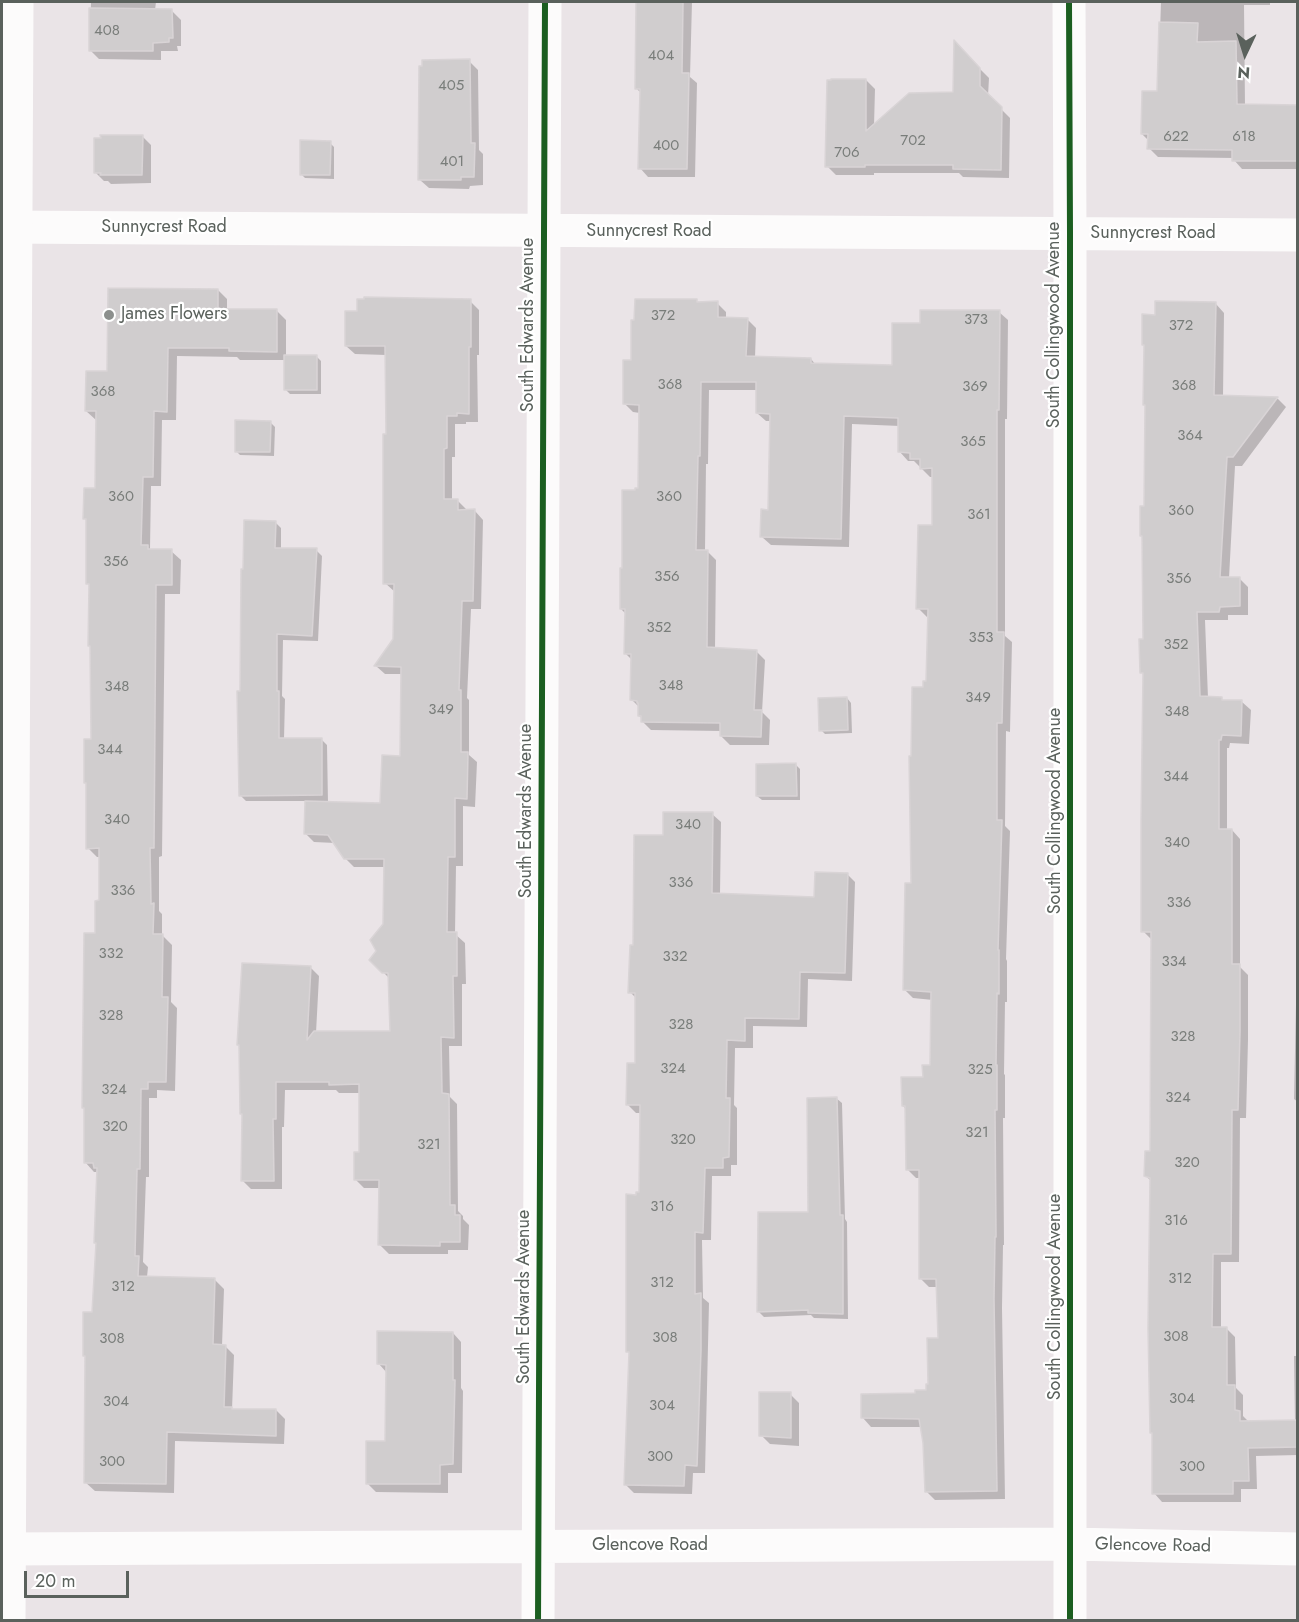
<!DOCTYPE html>
<style>
body{margin:0}
#map{position:relative;width:1299px;height:1622px;overflow:hidden;background:#eae4e7;font-family:Jost,sans-serif}
canvas{display:block}
.frame{position:absolute;inset:0;border:3px solid #5a615c;pointer-events:none}
.north{position:absolute;left:1215px;top:24px;width:60px;height:60px;-webkit-text-stroke:4px #fff;paint-order:stroke;rotate:184deg;font-size:16px;font-weight:700;line-height:24px;text-align:center;color:#5a615c}
.north::after{content:'';display:block;margin:auto;width:21px;height:27px;background:#5a615c;clip-path:polygon(50% 0,100% 100%,50% 72%,0 100%)}
.scale{position:absolute;left:24px;top:1571px;width:105px;height:27px;box-sizing:border-box;border:3px solid #5a615c;border-top:0;padding-left:8px;font-size:18px;line-height:21px;white-space:nowrap;color:#5a615c;-webkit-text-stroke:4px #fff;paint-order:stroke}
</style>
<div id="map">
<canvas width="1299" height="1622"></canvas>
<div class="frame"></div>
<div class="north">N</div>
<div class="scale">20 m</div>
</div>
<script>
const c = document.querySelector('canvas').getContext('2d');
c.lineJoin = 'round';
function fill(path, color) {
  c.fillStyle = color;
  c.fill(path, 'evenodd');
}
function toPath(rows) {
  const path = new Path2D();
  for (const r of rows) {
    path.moveTo(r[0], r[1]);
    for (let i = 2; i < r.length; i += 2) path.lineTo(r[i], r[i + 1]);
  }
  return path;
}
function stroke(path, color, width, dash) {
  c.strokeStyle = color;
  c.lineWidth = width;
  c.lineCap = dash ? 'butt' : 'round';
  c.setLineDash(dash || []);
  c.stroke(path);
}
function drawText(font, color, halo, rows, align = 'center') {
  c.font = font + ' Jost,sans-serif';
  c.lineWidth = 4.5;
  c.setLineDash([]);
  c.textBaseline = 'middle';
  c.strokeStyle = halo;
  c.fillStyle = color;
  for (const [text, x, y, turn = 0] of rows) {
    c.save();
    c.translate(x, y);
    c.rotate((+turn || 0) * Math.PI / 180);
    c.textAlign = isNaN(turn) ? turn : align;
    if (halo) c.strokeText(text, 0, 0);
    c.fillText(text, 0, 0);
    c.restore();
  }
}
const shadow = toPath([
 [91,2,156,2,155,10,172,11,181,20,181,46,177,46,178,51,161,51,161,60,99,59,90,50],
 [638,2,692,2,690,77,697,83,695,177,648,177,640,168,641,93,636,88],
 [1161,2,1270,2,1270,5,1244,5,1245,106,1298,106,1298,169,1242,169,1234,160,1234,158,1158,157,1149,148,1149,141,1142,134,1158,93],
 [955,44,989,78,988,96,1010,118,1009,178,963,177,959,173,874,173,874,175,836,175,827,166,866,80,875,89,874,126,955,93],
 [469,61,478,70,479,150,483,154,483,185,470,186,469,189,429,188,420,180],
 [142,136,151,145,151,183,111,184,108,181,104,181,95,172],
 [330,143,334,147,334,179,305,178,301,174],
 [218,290,227,299,227,310,277,311,286,320,286,357,317,357,321,361,321,394,290,394,286,390,286,360,240,360,237,357,177,356,176,420,162,420,161,486,151,486,150,549,171,551,181,560,180,594,165,594,162,856,159,857,159,911,162,914,162,935,172,945,171,1002,177,1008,175,1091,157,1090,157,1098,149,1098,149,1177,146,1177,143,1262,148,1267,147,1277,214,1279,224,1289,222,1346,225,1346,234,1355,232,1410,276,1410,285,1419,284,1444,175,1441,174,1493,95,1491,85,1482,98,1244,98,1172,94,1172,85,1162,85,1109,83,1107,100,902,100,857,97,857,88,848,87,784,85,782,92,741,90,586,87,583,87,521,84,518,97,489,98,420,96,420,86,411,108,373],
 [696,300,699,303,717,303,726,312,726,319,748,320,756,328,755,358,811,359,816,365,893,366,921,325,999,312,1008,320,1007,419,1005,419,1005,636,1012,642,1010,732,1006,731,1005,826,1010,831,1006,959,1007,961,1007,1002,1005,1002,1004,1074,1005,1075,1005,1118,1003,1118,1004,1245,1003,1245,1002,1308,1005,1499,935,1500,926,1491,922,1427,871,1427,863,1418,916,1394,927,1392,939,1339,938,1287,929,1287,920,1278,921,1178,916,1178,908,1170,906,1109,903,1106,931,1067,933,1000,913,998,904,989,912,885,912,757,924,689,927,683,929,617,927,617,918,608,933,527,934,477,930,477,914,461,908,461,900,452,900,426,852,424,849,547,771,545,762,537,769,511,772,421,766,421,757,413,757,390,709,390,708,464,706,464,705,551,707,551,716,560,715,649,756,651,765,660,762,712,770,720,769,745,730,745,721,736,722,731,651,730,642,721,643,719,639,716,640,708,632,700,633,661,625,653,626,614,621,609,624,569,637,492,639,489,640,413,633,412,624,403],
 [470,301,479,310,479,355,477,355,478,422,466,422,466,424,455,424,455,457,452,457,452,500,457,500,466,509,466,511,475,511,483,520,481,609,471,609,467,698,469,700,469,755,477,762,475,807,463,806,463,866,456,866,455,934,465,943,466,984,462,984,462,1046,449,1046,450,1097,457,1104,458,1211,463,1216,463,1219,469,1225,468,1250,448,1250,448,1254,389,1254,380,1245,380,1188,364,1188,355,1179,360,1154,360,1093,339,1093,336,1090,285,1090,284,1127,282,1127,282,1189,251,1189,242,1180,310,967,319,976,316,1033,391,1032,390,979,371,960,378,951,384,924,385,867,354,867,345,858,335,843,314,842,305,833,306,801,246,801,240,795,241,693,275,522,281,528,281,549,316,550,322,556,318,641,283,640,282,696,285,699,284,739,321,739,327,745,328,803,382,804,402,757,402,674,385,674,376,666,394,639,395,592,385,583,387,436,386,355,355,354,346,346],
 [1216,304,1224,313,1223,397,1278,399,1286,407,1242,466,1235,466,1229,578,1239,578,1248,587,1248,615,1228,615,1228,620,1205,620,1208,698,1221,698,1224,701,1242,702,1251,710,1249,744,1230,743,1229,748,1227,748,1227,830,1232,830,1240,839,1240,967,1248,975,1248,1040,1246,1118,1240,1118,1239,1262,1221,1262,1221,1328,1226,1328,1235,1337,1236,1388,1243,1395,1243,1416,1248,1421,1295,1422,1294,1356,1298,1356,1298,1455,1256,1456,1257,1489,1241,1489,1241,1502,1162,1502,1154,1493,1151,1181,1146,1176,1152,1153,1152,940,1143,931,1145,676,1142,672,1144,640,1144,538,1141,535,1146,507,1147,407,1145,405,1157,316],
 [271,423,275,427,274,456,240,455,236,451],
 [847,698,851,703,852,733,825,734,821,730],
 [796,765,800,769,800,800,762,800,757,796],
 [1298,778,1298,852,1296,851],
 [712,814,721,822,720,895,816,898,847,874,855,882,852,981,808,979,807,1027,753,1026,753,1048,735,1048,734,1105,737,1108,737,1165,731,1165,731,1176,712,1176,711,1240,702,1240,703,1298,709,1303,705,1473,693,1473,692,1494,634,1493,625,1484,630,1354,627,1351,637,1196,640,1193,641,1113,636,1113,628,1105,636,1065,637,999,630,992,634,947,664,836],
 [1296,1004,1298,1004,1298,1102,1294,1099],
 [836,1098,842,1103,845,1219,847,1222,848,1319,814,1318,811,1315,764,1317,758,1311,809,1214],
 [1296,1261,1298,1261,1298,1292,1297,1291],
 [453,1333,461,1342,461,1388,463,1391,462,1473,448,1473,448,1493,376,1492,367,1483,387,1443,387,1373,379,1364],
 [790,1394,799,1403,799,1446,770,1444,761,1435],
 [93,1619,138,1620,93,1620]
]);
const building = toPath([
 [636,2,683,2,682,73,689,73,687,169,638,169,640,89,635,89,636,2],
 [89,8,172,9,173,38,169,38,169,42,153,43,153,51,89,51,89,8],
 [1159,22,1198,23,1197,42,1236,41,1237,104,1298,105,1298,161,1232,161,1232,150,1147,149,1148,134,1141,134,1142,91,1157,91,1159,22],
 [954,40,980,68,980,86,1002,107,1001,170,953,169,953,165,865,165,865,167,825,167,827,80,831,80,831,79,866,79,866,131,909,93,953,92,954,40],
 [470,59,471,143,475,143,474,177,461,177,461,180,418,180,419,66,422,66,422,60,470,59],
 [100,135,143,135,142,175,100,175,101,173,94,173,94,138,101,138,100,135],
 [300,140,331,141,330,175,300,175,300,140],
 [108,288,218,289,218,309,277,309,277,352,229,351,229,348,168,348,167,412,154,411,153,477,143,477,141,545,148,545,148,549,172,549,172,585,156,585,154,848,150,848,151,904,154,903,153,934,163,934,162,997,168,997,166,1082,148,1082,148,1089,141,1089,140,1169,137,1169,135,1256,139,1256,138,1276,215,1278,213,1344,226,1345,224,1407,232,1407,232,1409,276,1409,276,1436,167,1432,166,1484,84,1483,85,1356,83,1356,83,1312,92,1312,96,1243,94,1243,97,1168,94,1168,93,1163,84,1163,84,1108,82,1108,84,933,95,933,95,901,99,900,99,848,86,849,86,783,84,783,84,739,91,739,90,646,88,646,89,584,86,584,86,519,83,519,84,488,95,488,96,411,85,411,86,371,107,371,108,288],
 [364,297,471,299,471,347,469,347,469,414,457,413,457,416,447,416,447,448,444,449,444,499,458,499,458,510,475,509,473,601,462,601,459,690,461,690,461,752,468,752,467,799,455,798,455,857,448,857,447,932,457,932,457,976,453,976,454,1038,441,1037,442,1093,449,1094,450,1205,455,1205,455,1215,460,1215,460,1242,440,1242,440,1246,378,1245,379,1180,354,1180,354,1152,359,1152,359,1084,329,1085,329,1082,276,1082,276,1119,273,1119,274,1181,241,1181,242,1114,240,1114,239,1045,237,1045,242,963,311,966,307,1040,314,1031,390,1031,388,973,382,973,369,960,376,951,370,940,383,924,384,859,344,859,328,835,304,834,305,801,380,803,382,755,400,756,401,667,374,666,393,639,394,584,383,584,383,434,386,434,385,346,345,346,345,311,357,311,357,299,364,299,364,297],
 [635,299,697,299,697,302,718,301,718,317,748,318,746,356,811,358,811,363,892,365,892,323,920,323,920,310,1000,310,999,410,997,410,997,632,1004,632,1002,723,997,723,997,820,1002,820,998,950,999,950,999,994,997,993,996,1065,997,1065,997,1110,995,1110,996,1237,995,1237,994,1299,997,1491,925,1492,923,1443,919,1419,861,1418,861,1394,915,1393,915,1390,926,1390,926,1384,928,1384,927,1338,938,1338,936,1279,919,1279,919,1170,906,1170,905,1106,902,1106,901,1077,923,1077,922,1065,930,1065,931,992,903,990,905,883,911,883,909,756,911,756,912,687,923,687,923,681,926,681,928,609,916,609,918,525,932,525,932,468,920,469,920,459,910,459,910,453,898,452,898,418,844,416,841,539,760,537,761,509,768,510,770,414,756,413,756,382,701,382,700,456,698,456,696,550,708,550,707,647,757,650,754,710,762,710,761,737,720,736,720,723,641,722,641,716,638,716,638,703,637,703,637,701,630,700,631,654,624,654,625,609,620,609,620,568,622,568,622,490,635,490,635,488,638,488,639,405,623,404,623,360,631,360,631,320,634,320,635,299],
 [1155,301,1216,302,1214,395,1278,397,1233,457,1227,457,1220,577,1240,577,1240,606,1220,607,1219,612,1197,612,1200,696,1222,697,1222,700,1242,700,1241,736,1222,735,1221,740,1219,740,1219,829,1232,829,1232,964,1240,964,1240,1031,1238,1110,1232,1110,1231,1254,1213,1254,1212,1327,1227,1327,1227,1385,1235,1385,1235,1410,1240,1411,1240,1421,1298,1420,1298,1447,1248,1448,1249,1481,1233,1481,1233,1494,1152,1494,1152,1433,1150,1433,1148,1328,1150,1178,1144,1176,1145,1151,1150,1151,1151,932,1141,932,1141,820,1143,673,1140,673,1139,639,1143,639,1142,536,1140,536,1140,506,1144,506,1145,405,1143,405,1144,345,1142,345,1142,314,1155,315,1155,301],
 [284,355,317,355,317,390,284,390,284,355],
 [235,420,271,421,270,452,235,452,235,420],
 [244,520,276,521,275,548,317,548,312,636,277,634,277,691,279,691,279,738,322,738,322,795,239,796,237,691,240,691,241,569,243,569,244,520],
 [847,697,848,730,819,731,818,698,847,697],
 [796,763,797,796,756,796,756,764,796,763],
 [663,812,713,812,712,893,814,897,815,872,848,873,845,973,800,972,799,1019,745,1018,745,1041,727,1040,726,1098,730,1098,729,1157,723,1158,723,1168,705,1168,703,1233,695,1232,695,1294,701,1293,701,1350,697,1466,685,1465,684,1486,624,1485,629,1352,626,1352,626,1194,636,1195,636,1192,639,1192,640,1105,626,1105,627,1063,635,1063,635,993,628,993,630,945,633,945,634,835,663,835,663,812],
 [837,1097,840,1215,843,1215,843,1314,808,1313,808,1310,757,1312,758,1212,808,1212,807,1098,837,1097],
 [377,1331,453,1332,453,1380,455,1380,453,1464,440,1465,440,1484,366,1484,366,1441,385,1441,386,1365,377,1364,377,1331],
 [759,1392,791,1392,791,1438,759,1436,759,1392]
]);
const minor = toPath([
 [1069,2,1070,233,1070,1620],
 [2,227,1298,235],
 [2,1549,1071,1544,1298,1549],
 [538,1620,545,2]
]);
const secondary = toPath([
 [9,1620,17,2]
]);
const cycleway = toPath([
 [1069,2,1070,233,1070,1620],
 [538,1620,545,2]
]);
const markers = [
 [109,315,6,"#8c8f8d"]
];
const numberNames = [
 ["408",107,31],
 ["404",661,56],
 ["405",451,86],
 ["622",1176,137],
 ["618",1244,137],
 ["702",913,141],
 ["400",666,146],
 ["706",847,153],
 ["401",452,162],
 ["372",663,316],
 ["373",976,320],
 ["372",1181,326],
 ["368",670,385],
 ["368",1184,386],
 ["369",975,387],
 ["368",103,392],
 ["364",1190,436],
 ["365",973,442],
 ["360",121,497],
 ["360",669,497],
 ["360",1181,511],
 ["361",979,515],
 ["356",116,562],
 ["356",667,577],
 ["356",1179,579],
 ["352",659,628],
 ["353",981,638],
 ["352",1176,645],
 ["348",671,686],
 ["348",117,687],
 ["349",978,698],
 ["349",441,710],
 ["348",1177,712],
 ["344",110,750],
 ["344",1176,777],
 ["340",117,820],
 ["340",688,825],
 ["340",1177,843],
 ["336",681,883],
 ["336",123,891],
 ["336",1179,903],
 ["332",111,954],
 ["332",675,957],
 ["334",1174,962],
 ["328",111,1016],
 ["328",681,1025],
 ["328",1183,1037],
 ["324",673,1069],
 ["325",980,1070],
 ["324",114,1090],
 ["324",1178,1098],
 ["320",115,1127],
 ["321",977,1133],
 ["320",683,1140],
 ["321",429,1145],
 ["320",1187,1163],
 ["316",662,1207],
 ["316",1176,1221],
 ["312",1180,1279],
 ["312",662,1283],
 ["312",123,1287],
 ["308",1176,1337],
 ["308",665,1338],
 ["308",112,1339],
 ["304",1182,1399],
 ["304",116,1402],
 ["304",662,1406],
 ["300",660,1457],
 ["300",112,1462],
 ["300",1192,1467]
];
const streetNames = [
 ["Sunnycrest Road",164,228],
 ["Sunnycrest Road",649,232],
 ["Sunnycrest Road",1153,234],
 ["South Edwards Avenue",529,325,-90],
 ["South Collingwood Avenue",1055,325,-90],
 ["South Edwards Avenue",527,811,-90],
 ["South Collingwood Avenue",1056,811,-90],
 ["South Edwards Avenue",525,1297,-90],
 ["South Collingwood Avenue",1056,1297,-90],
 ["Glencove Road",650,1546],
 ["Glencove Road",1153,1546,1]
];
const poiNames = [
 ["James Flowers",121,315]
];
fill(shadow, '#0003');
fill(building, '#d0cdce');
stroke(building, '#d9d4d6', 1.5);
stroke(minor, '#fcfbfb', 33);
stroke(secondary, '#fcfbfb', 33);
stroke(cycleway, '#1b5e20', 6);
for (const [x, y, r, color] of markers) {
  const dot = new Path2D();
  dot.arc(x, y, r, 0, 2 * Math.PI);
  c.fillStyle = color;
  c.fill(dot);
  stroke(dot, '#fff', 2);
}
drawText('15px', '#797d7a', null, numberNames);
drawText('18px', '#5a615c', '#fff', streetNames);
drawText('18px', '#5a615c', '#fff', poiNames, 'left');
</script>
